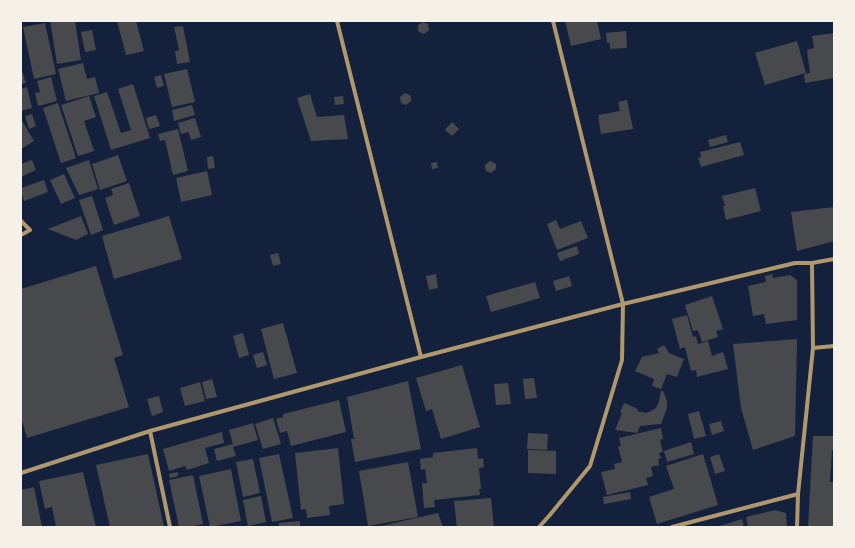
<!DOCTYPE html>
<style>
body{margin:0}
#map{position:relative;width:855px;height:548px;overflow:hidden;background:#14213d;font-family:"Source Sans 3",sans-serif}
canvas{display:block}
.frame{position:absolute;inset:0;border:22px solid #f6f1e7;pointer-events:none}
</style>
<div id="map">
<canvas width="855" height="548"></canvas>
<div class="frame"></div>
</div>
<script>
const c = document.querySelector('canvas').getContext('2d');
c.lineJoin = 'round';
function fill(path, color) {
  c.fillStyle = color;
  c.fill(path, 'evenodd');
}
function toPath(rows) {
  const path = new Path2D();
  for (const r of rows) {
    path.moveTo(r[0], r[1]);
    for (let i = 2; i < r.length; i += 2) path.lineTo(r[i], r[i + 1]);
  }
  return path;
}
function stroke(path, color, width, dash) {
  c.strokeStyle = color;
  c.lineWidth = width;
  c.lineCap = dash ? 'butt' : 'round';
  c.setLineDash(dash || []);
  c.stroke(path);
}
const building = toPath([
 [50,21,75,21,81,60,57,64],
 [117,21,136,21,144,51,126,55],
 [565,21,597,21,601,39,571,46],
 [423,22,428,24,429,30,424,34,418,31,418,25],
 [45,23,56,74,34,79,23,27],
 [183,26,190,62,177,64,175,51,179,50,174,27],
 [92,30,96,50,85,52,81,32],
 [626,31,627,48,610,49,610,43,607,43,606,33],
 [834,33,834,78,805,83,804,74,810,73,807,50,814,48,812,36],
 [797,41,806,73,765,85,755,53],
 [83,63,87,79,95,77,99,93,66,101,58,69],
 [187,69,195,102,172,107,164,74],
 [23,73,26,83,21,84,21,74],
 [161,75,164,86,157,88,154,77],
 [51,77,57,101,38,106,35,93,40,92,37,81],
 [133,84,150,138,111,150,94,96,107,92,121,133,131,130,118,89],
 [27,87,32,108,21,111,21,89],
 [405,93,411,96,411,101,406,105,401,103,400,97],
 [310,94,317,117,344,115,348,139,311,141,297,98],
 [89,96,96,117,84,121,94,151,78,156,61,105],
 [343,96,344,104,335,105,334,97],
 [627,100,633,129,601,134,598,115,620,111,618,102],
 [58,103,76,158,61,163,43,108],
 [192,105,195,115,174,121,172,110],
 [32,114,36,126,29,129,25,116],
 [156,115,160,126,149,129,146,118],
 [195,118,201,137,191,140,189,132,181,134,178,123],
 [21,119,34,141,21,149],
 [452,122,459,129,452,136,445,130],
 [178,129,188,171,173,175,165,140,160,141,158,134],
 [726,135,728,142,710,147,708,140],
 [740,142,744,155,701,167,698,158,701,157,700,152],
 [118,155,127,181,100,190,92,164],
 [213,156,215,168,208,169,207,157],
 [32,160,36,170,21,177,21,164],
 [89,160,98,189,79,195,66,168],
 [490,161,496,164,496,169,491,173,486,171,485,165],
 [437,162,438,168,432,169,431,163],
 [207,171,212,195,181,202,176,178],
 [64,174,75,198,61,204,50,180],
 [44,180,48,192,24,201,21,192,21,188],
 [129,183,140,216,114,225,105,198,113,195,111,189],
 [755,188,761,211,726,220,723,206,725,206,722,196],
 [92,196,103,230,91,235,79,200],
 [834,207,834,241,797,251,791,212],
 [81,216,88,234,76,240,48,229],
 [169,216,182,259,114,279,102,236],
 [556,220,560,229,581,221,588,238,557,250,547,224],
 [577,246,579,254,560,261,557,253],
 [278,253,281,264,273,266,270,255],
 [96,266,123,355,114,358,129,407,27,438,21,417,21,289],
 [436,274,438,288,429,290,426,276],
 [772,274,773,278,790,275,797,280,797,320,766,324,764,314,753,316,748,286,766,282,765,276],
 [569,276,572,286,556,291,553,281],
 [535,282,540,298,491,312,486,296],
 [712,296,723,329,716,331,718,337,702,342,698,330,693,331,685,305],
 [687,315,693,337,696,336,698,344,708,341,712,356,723,352,728,369,697,377,696,370,691,371,685,347,680,349,672,319],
 [283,323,297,373,274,379,261,329],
 [243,333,249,355,239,358,233,336],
 [797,339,795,436,753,450,741,408,733,344],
 [664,345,669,353,684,359,677,377,667,374,661,389,652,386,654,379,635,371,642,357,659,353,657,349],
 [263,352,267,365,257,368,253,355],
 [462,365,480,427,441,439,432,409,426,411,416,378],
 [534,378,537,398,525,399,523,379],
 [212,379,217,397,206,399,202,382],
 [408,381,421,449,355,462,351,439,354,439,347,397],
 [200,382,205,401,185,406,180,388],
 [508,383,511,404,496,405,494,384],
 [661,391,663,391,667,401,667,408,661,424,640,426,637,433,615,430,622,413,620,412,624,403,638,409,637,411,646,413,651,411,656,408,659,401],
 [159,396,163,412,152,416,147,399],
 [339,400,346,432,291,446,287,431,280,433,276,419,283,417,283,414],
 [699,411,706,436,694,439,688,414],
 [273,418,281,444,263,449,255,424],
 [721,421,724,431,712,435,709,424],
 [253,423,258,440,233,447,236,456,217,461,214,449,233,444,229,430],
 [661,428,663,439,660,440,663,452,659,453,661,458,658,459,659,465,651,467,653,476,646,478,648,485,607,495,601,472,615,469,614,464,622,462,618,446,621,446,619,438],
 [222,432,224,443,205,448,209,463,187,470,185,466,169,471,163,449],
 [528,433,548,434,547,450,527,449],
 [813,436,834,436,834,451,832,450,830,482,834,482,834,527,808,527],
 [691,442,694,454,667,462,664,451],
 [338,448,344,504,329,506,330,515,307,518,306,509,301,510,295,453],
 [477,448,478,459,483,458,484,467,479,468,481,489,479,489,480,495,434,500,435,507,424,508,422,483,427,483,425,469,421,470,420,459,433,457,433,453],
 [528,450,556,451,556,474,528,473],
 [148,454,164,527,110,527,96,465],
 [279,454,293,518,272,522,259,458],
 [703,454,718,505,657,524,649,497,674,489,666,466],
 [719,454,725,471,715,474,710,457],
 [253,459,260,493,243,497,236,462],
 [408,462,418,517,368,526,359,471],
 [231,469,241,521,210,527,199,476],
 [83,472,96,527,56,527,52,507,45,509,39,481],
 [178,472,178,476,170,478,169,474],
 [193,475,203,524,189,527,179,527,169,480],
 [34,487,42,527,21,527,21,490],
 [630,492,631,499,604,504,603,497],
 [261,496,266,522,248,526,243,500],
 [491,498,494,527,457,527,454,501],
 [775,510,786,513,787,527,748,527,746,517],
 [438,513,443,527,381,527,381,526],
 [742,519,744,527,716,527],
 [300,521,300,527,279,527,279,523]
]);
const minor = toPath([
 [337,21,421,357],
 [21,221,30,230,21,235],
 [813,348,834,346],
 [150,431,170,527],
 [21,473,150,431,421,357,623,304,795,263,812,263,834,259],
 [539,527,549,516,590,466,622,360,623,304,553,21],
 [672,527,798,494],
 [797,527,798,494,813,348,812,263]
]);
fill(building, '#48494c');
stroke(minor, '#b1986c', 4);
</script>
